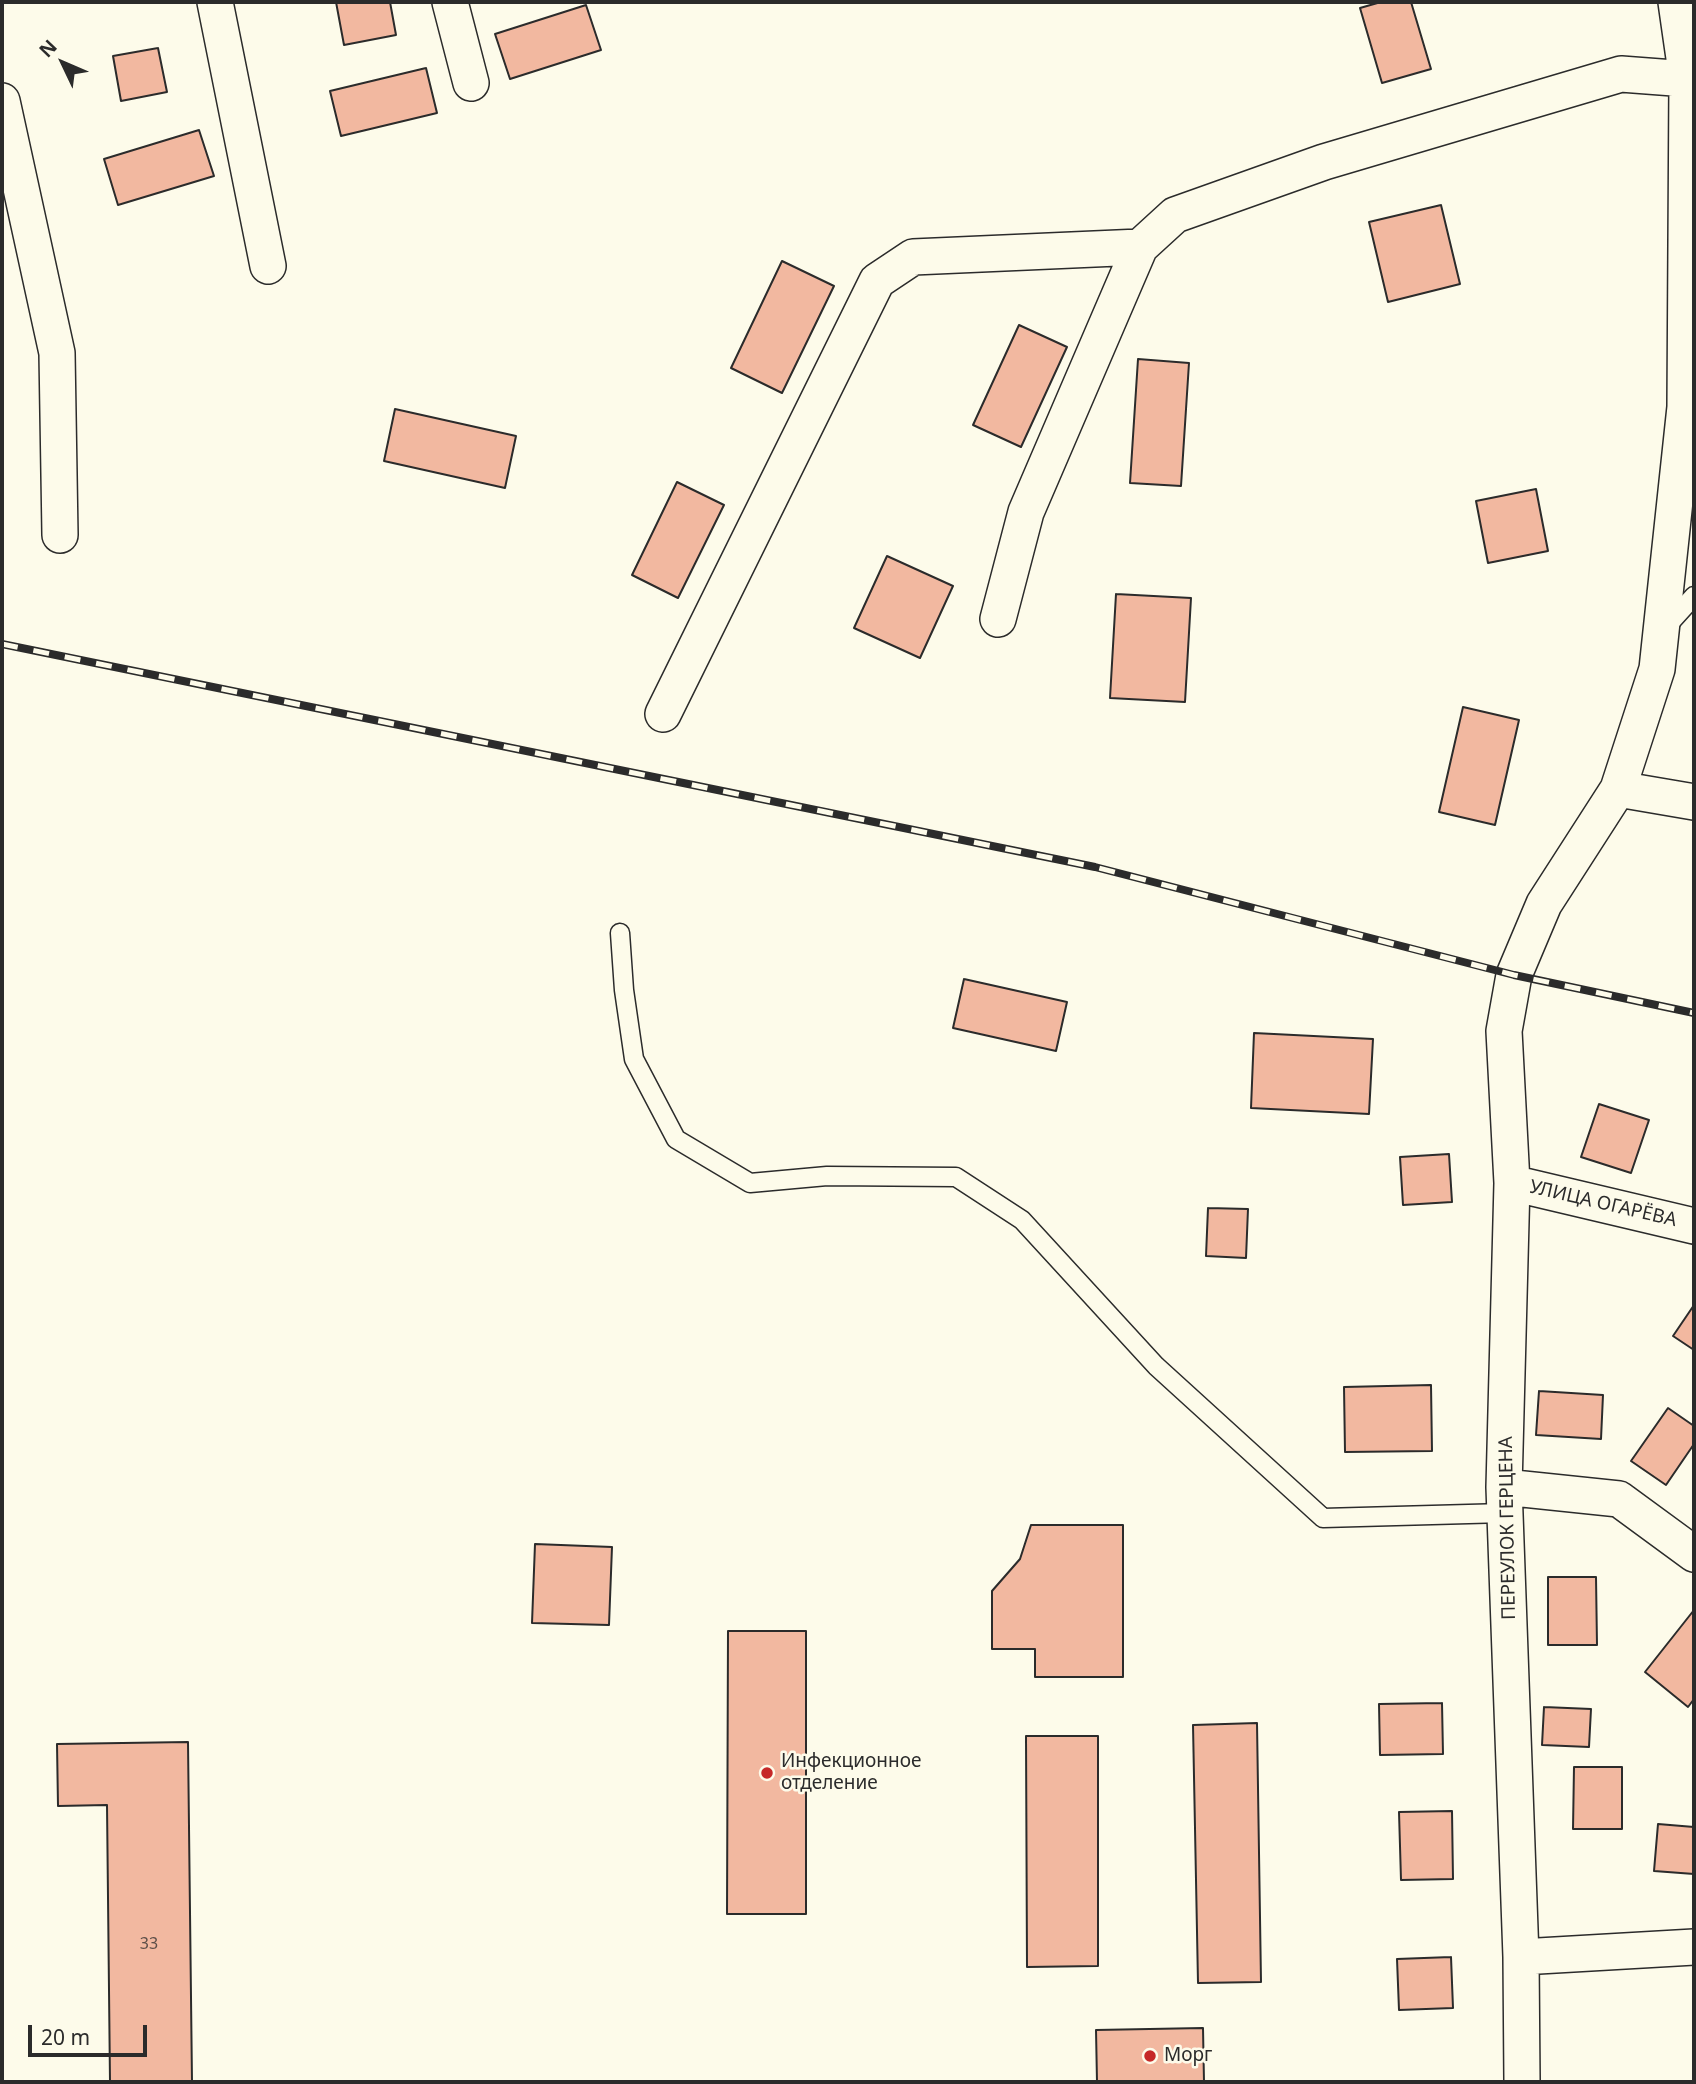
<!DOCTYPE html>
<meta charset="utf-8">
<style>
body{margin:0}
#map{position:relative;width:1696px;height:2084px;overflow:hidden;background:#fdfbea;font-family:"Noto Sans",sans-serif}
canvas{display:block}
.frame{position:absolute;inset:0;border:4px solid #2b2b2b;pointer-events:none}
.north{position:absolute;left:28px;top:28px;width:70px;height:70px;-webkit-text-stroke:5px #fdfbea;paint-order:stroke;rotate:314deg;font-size:19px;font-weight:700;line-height:28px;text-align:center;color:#2b2b2b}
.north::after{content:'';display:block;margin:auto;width:24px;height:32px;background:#2b2b2b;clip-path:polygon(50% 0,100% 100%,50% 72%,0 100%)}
.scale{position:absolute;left:28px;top:2025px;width:119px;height:32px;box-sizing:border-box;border:4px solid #2b2b2b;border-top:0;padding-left:9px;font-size:21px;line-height:24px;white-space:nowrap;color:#2b2b2b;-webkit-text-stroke:5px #fdfbea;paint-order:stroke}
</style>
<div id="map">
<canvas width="1696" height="2084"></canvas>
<div class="frame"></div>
<div class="north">N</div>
<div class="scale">20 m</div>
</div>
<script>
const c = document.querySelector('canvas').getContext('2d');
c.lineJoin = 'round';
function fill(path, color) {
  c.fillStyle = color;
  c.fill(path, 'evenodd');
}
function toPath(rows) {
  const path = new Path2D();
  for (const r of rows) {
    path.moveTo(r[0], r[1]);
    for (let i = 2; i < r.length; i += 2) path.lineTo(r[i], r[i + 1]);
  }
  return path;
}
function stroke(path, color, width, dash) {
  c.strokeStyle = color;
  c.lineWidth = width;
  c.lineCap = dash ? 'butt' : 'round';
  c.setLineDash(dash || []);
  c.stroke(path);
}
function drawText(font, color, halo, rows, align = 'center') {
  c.font = font + ' "Noto Sans",sans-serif';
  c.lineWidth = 5;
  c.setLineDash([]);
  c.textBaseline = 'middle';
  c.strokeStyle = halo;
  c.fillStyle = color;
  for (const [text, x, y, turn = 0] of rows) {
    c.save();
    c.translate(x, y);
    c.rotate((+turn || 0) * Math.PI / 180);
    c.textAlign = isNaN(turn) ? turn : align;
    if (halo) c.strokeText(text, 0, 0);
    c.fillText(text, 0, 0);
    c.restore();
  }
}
const building = toPath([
 [336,2,390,2,396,35,344,45,336,2],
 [1381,2,1411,2,1431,69,1382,83,1360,8,1381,2],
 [586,5,601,50,510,79,495,34,586,5],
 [158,48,167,92,121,101,113,56,158,48],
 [426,68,437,113,341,136,330,91,426,68],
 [199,130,214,176,118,205,104,159,199,130],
 [1441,205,1460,284,1388,302,1369,222,1441,205],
 [782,261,834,286,782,393,731,368,782,261],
 [1019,325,1067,347,1021,447,973,425,1019,325],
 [1138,359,1189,363,1181,486,1130,483,1138,359],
 [395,409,516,436,505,488,384,461,395,409],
 [677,482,724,505,678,598,632,575,677,482],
 [1536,489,1548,551,1488,563,1476,501,1536,489],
 [887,556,953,586,920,658,854,628,887,556],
 [1116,594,1191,598,1185,702,1110,698,1116,594],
 [1463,707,1519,720,1495,825,1439,812,1463,707],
 [964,979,1067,1002,1056,1051,953,1028,964,979],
 [1254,1033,1373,1039,1369,1114,1251,1108,1254,1033],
 [1599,1104,1649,1120,1631,1173,1581,1157,1599,1104],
 [1449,1154,1452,1202,1403,1205,1400,1157,1449,1154],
 [1208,1208,1248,1209,1246,1258,1206,1256,1208,1208],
 [1694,1305,1694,1350,1673,1336,1694,1305],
 [1431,1385,1432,1451,1345,1452,1344,1387,1431,1385],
 [1539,1391,1603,1395,1601,1439,1536,1435,1539,1391],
 [1668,1408,1694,1426,1694,1444,1666,1485,1631,1461,1668,1408],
 [1031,1525,1123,1525,1123,1677,1035,1677,1035,1649,992,1649,992,1591,1020,1559,1031,1525],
 [535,1544,612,1547,609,1625,532,1623,535,1544],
 [1548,1577,1596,1577,1597,1645,1548,1645,1548,1577],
 [1694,1610,1694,1699,1688,1707,1645,1672,1694,1610],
 [728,1631,806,1631,806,1914,727,1914,728,1631],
 [1442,1703,1443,1754,1380,1755,1379,1704,1442,1703],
 [1544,1707,1591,1709,1589,1747,1542,1745,1544,1707],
 [1257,1723,1261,1982,1198,1983,1193,1725,1257,1723],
 [1026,1736,1098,1736,1098,1966,1027,1967,1026,1736],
 [188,1742,192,2082,110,2082,107,1805,58,1806,57,1744,188,1742],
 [1574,1767,1622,1767,1622,1829,1573,1829,1574,1767],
 [1452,1811,1453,1879,1401,1880,1399,1812,1452,1811],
 [1658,1824,1694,1827,1694,1874,1654,1871,1658,1824],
 [1451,1957,1453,2008,1399,2010,1397,1959,1451,1957],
 [1203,2028,1204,2082,1097,2082,1096,2030,1203,2028]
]);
const service = toPath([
 [1666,627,1694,596],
 [620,933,624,990,634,1059,676,1139,750,1183,827,1176,956,1177,1022,1220,1156,1366,1323,1518,1505,1513]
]);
const minor = toPath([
 [215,2,268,266],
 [450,2,471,83],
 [2,101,57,353,60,535],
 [998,619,1026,512,1140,247,1175,215,1324,162,1621,74,1687,79],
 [663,714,877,281,913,257,1140,247],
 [1618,789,1694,802],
 [1512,1183,1694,1226],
 [1504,1487,1619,1499,1694,1554],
 [1521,1957,1694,1947],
 [1522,2082,1521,1957,1504,1487,1512,1183,1504,1031,1514,975,1544,904,1618,789,1657,669,1685,407,1687,79,1676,2]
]);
const rail = toPath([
 [2,644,1095,867,1514,975,1694,1013]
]);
const markers = [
 [767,1773,7,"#c62828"],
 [1150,2056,7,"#c62828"]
];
const numberNames = [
 ["33",149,1944]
];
const streetNames = [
 ["УЛИЦА ОГАРЁВА",1603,1204,13],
 ["ПЕРЕУЛОК ГЕРЦЕНА",1508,1528,-91]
];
const poiNames = [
 ["Инфекционное",781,1762],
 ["отделение",781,1784],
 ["Морг",1164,2056]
];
fill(building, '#f2b8a0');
stroke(building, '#2b2b2b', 2);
stroke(service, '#2b2b2b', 21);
stroke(minor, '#2b2b2b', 38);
stroke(service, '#fdfbea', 18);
stroke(minor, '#fdfbea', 35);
stroke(rail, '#2b2b2b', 8);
stroke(rail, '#fdfbea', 5, [16]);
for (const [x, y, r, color] of markers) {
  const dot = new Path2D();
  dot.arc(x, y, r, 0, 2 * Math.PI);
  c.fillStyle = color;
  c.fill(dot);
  stroke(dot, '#fdfbea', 2.5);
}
drawText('16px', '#5d4e48', null, numberNames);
drawText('19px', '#2b2b2b', '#fdfbea', streetNames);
drawText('19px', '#2b2b2b', '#fdfbea', poiNames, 'left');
</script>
